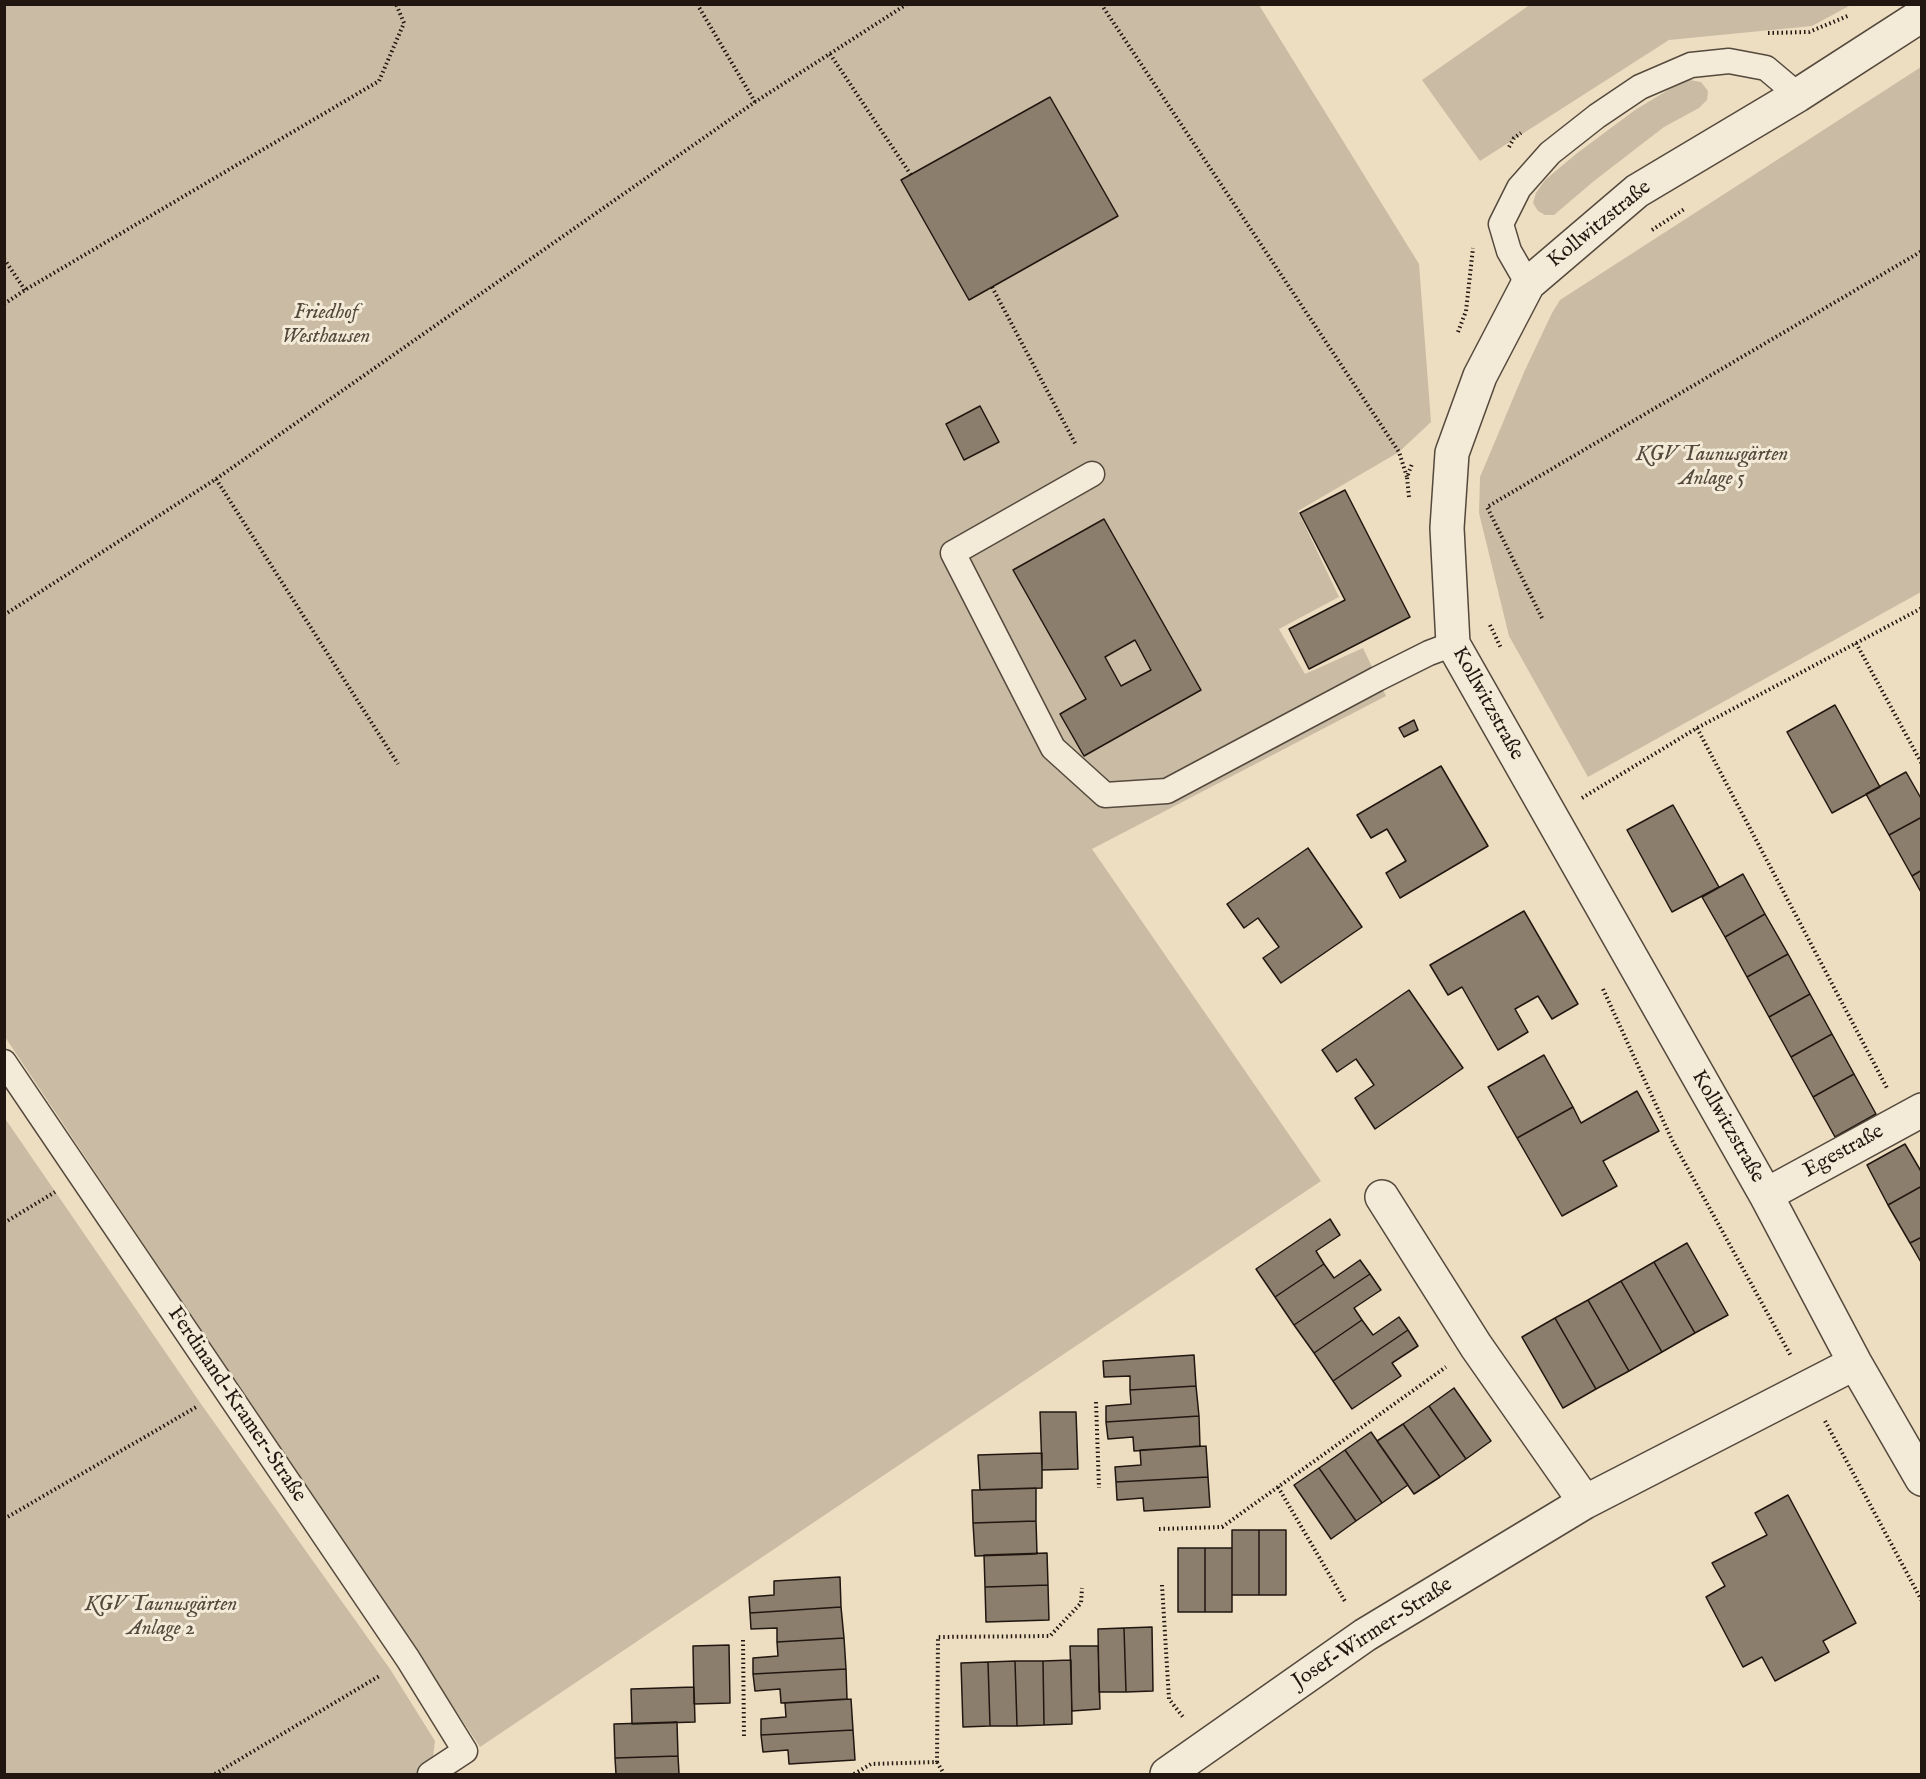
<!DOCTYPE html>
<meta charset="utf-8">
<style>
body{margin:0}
#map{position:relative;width:1926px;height:1779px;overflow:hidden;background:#eddec2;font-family:"IM FELL English",serif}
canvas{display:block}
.frame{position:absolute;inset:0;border:6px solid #211710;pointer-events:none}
</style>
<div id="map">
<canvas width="1926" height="1779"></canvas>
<div class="frame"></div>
</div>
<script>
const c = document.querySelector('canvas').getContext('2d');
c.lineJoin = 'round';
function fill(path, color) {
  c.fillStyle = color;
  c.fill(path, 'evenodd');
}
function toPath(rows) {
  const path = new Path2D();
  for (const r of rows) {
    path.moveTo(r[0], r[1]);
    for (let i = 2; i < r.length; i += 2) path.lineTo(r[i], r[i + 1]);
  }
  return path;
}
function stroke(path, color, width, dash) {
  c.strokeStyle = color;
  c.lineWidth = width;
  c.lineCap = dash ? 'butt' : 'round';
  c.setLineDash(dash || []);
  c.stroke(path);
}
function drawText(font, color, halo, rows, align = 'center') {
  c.font = font + ' "IM FELL English",serif';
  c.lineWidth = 6;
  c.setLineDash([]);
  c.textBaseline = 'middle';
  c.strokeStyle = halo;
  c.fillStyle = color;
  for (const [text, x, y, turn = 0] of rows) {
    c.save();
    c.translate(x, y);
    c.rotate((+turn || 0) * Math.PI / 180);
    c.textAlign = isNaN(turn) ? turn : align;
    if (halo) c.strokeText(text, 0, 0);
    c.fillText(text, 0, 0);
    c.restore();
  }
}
const green = toPath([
 [1531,4,1851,4,1851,5,1812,26,1669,40,1480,161,1422,80],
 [4,5,1259,5,1419,264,1431,422,1399,452,1298,511,1339,597,1279,629,1305,674,1363,648,1386,696,1092,849,1321,1181,480,1747,5,1037],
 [1921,67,1921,592,1588,777,1509,636,1479,513,1480,477,1525,370,1552,313,1560,300],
 [1690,80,1701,82,1708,91,1707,100,1699,108,1664,127,1594,181,1554,215,1545,215,1538,211,1533,203,1536,193,1545,180,1576,154,1635,110,1673,87],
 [4,1117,201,1404,390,1669,435,1741,432,1765,417,1774,5,1774]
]);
const building = toPath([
 [1050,97,1118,216,969,300,901,180,1050,97],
 [980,406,999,442,964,460,946,424,980,406],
 [1345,490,1410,617,1309,669,1289,629,1345,600,1300,513,1345,490],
 [1104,519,1201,690,1084,756,1060,714,1086,699,1013,570,1104,519],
 [1135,640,1151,670,1121,686,1105,657,1135,640],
 [1835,705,1880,787,1832,813,1787,732,1835,705],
 [1414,720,1418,730,1404,737,1399,728,1414,720],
 [1441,766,1488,846,1400,898,1386,873,1406,861,1387,829,1371,838,1357,815,1441,766],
 [1906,772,1922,800,1922,817,1889,835,1866,794,1906,772],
 [1673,805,1719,887,1672,912,1627,830,1673,805],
 [1922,817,1922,870,1912,876,1889,835,1922,817],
 [1308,848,1362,927,1281,983,1263,958,1279,947,1258,918,1244,928,1227,904,1308,848],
 [1922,870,1922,894,1912,876,1922,870],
 [1743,874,1765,914,1725,937,1702,897,1743,874],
 [1524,911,1578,1004,1552,1019,1538,996,1515,1009,1528,1032,1498,1050,1462,987,1448,995,1430,965,1524,911],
 [1765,914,1788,954,1747,977,1725,937,1765,914],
 [1788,954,1810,994,1769,1017,1747,977,1788,954],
 [1409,990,1463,1068,1375,1129,1355,1098,1374,1085,1356,1059,1337,1072,1322,1050,1409,990],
 [1810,994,1832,1034,1791,1057,1769,1017,1810,994],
 [1832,1034,1854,1074,1813,1097,1791,1057,1832,1034],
 [1544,1055,1573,1107,1517,1138,1488,1087,1544,1055],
 [1854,1074,1876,1114,1835,1137,1813,1097,1854,1074],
 [1637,1091,1659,1131,1603,1161,1617,1186,1562,1216,1517,1138,1573,1107,1581,1123,1637,1091],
 [1905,1144,1922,1173,1922,1186,1888,1205,1867,1165,1905,1144],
 [1922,1186,1922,1237,1910,1243,1888,1205,1922,1186],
 [1330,1219,1340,1235,1316,1251,1324,1264,1275,1297,1256,1269,1330,1219],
 [1922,1237,1922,1264,1910,1243,1922,1237],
 [1687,1243,1728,1315,1695,1333,1654,1262,1687,1243],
 [1360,1260,1370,1274,1294,1325,1275,1297,1324,1264,1334,1278,1360,1260],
 [1654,1262,1695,1333,1662,1352,1621,1281,1654,1262],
 [1370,1274,1381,1290,1354,1308,1362,1320,1314,1353,1294,1325,1370,1274],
 [1621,1281,1662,1352,1629,1371,1588,1300,1621,1281],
 [1588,1300,1629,1371,1596,1389,1555,1318,1588,1300],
 [1399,1317,1408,1330,1333,1381,1314,1353,1362,1320,1373,1335,1399,1317],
 [1555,1318,1596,1389,1563,1408,1522,1337,1555,1318],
 [1408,1330,1418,1346,1392,1363,1401,1376,1352,1409,1333,1381,1408,1330],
 [1194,1355,1196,1386,1130,1390,1130,1376,1104,1377,1103,1361,1194,1355],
 [1196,1386,1199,1416,1106,1422,1106,1406,1131,1404,1130,1390,1196,1386],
 [1454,1388,1491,1441,1466,1459,1429,1406,1454,1388],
 [1429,1406,1466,1459,1440,1477,1403,1424,1429,1406],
 [1040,1412,1076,1412,1078,1469,1042,1470,1040,1412],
 [1199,1416,1200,1446,1134,1451,1133,1437,1108,1439,1106,1422,1199,1416],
 [1403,1424,1440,1477,1414,1494,1377,1441,1403,1424],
 [1371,1432,1408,1485,1382,1503,1345,1450,1371,1432],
 [1206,1446,1208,1477,1116,1482,1115,1467,1141,1465,1140,1450,1206,1446],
 [1345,1450,1382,1503,1356,1521,1319,1468,1345,1450],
 [1042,1453,1042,1488,980,1490,978,1455,1042,1453],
 [1319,1468,1356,1521,1331,1539,1294,1485,1319,1468],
 [1208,1477,1210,1507,1144,1511,1143,1498,1117,1500,1116,1482,1208,1477],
 [1036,1488,1036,1521,973,1523,972,1490,1036,1488],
 [1788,1495,1856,1623,1823,1641,1829,1652,1775,1681,1762,1657,1743,1667,1706,1597,1725,1586,1712,1563,1767,1535,1755,1513,1788,1495],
 [1036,1521,1037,1554,975,1556,973,1523,1036,1521],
 [1232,1530,1259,1530,1259,1595,1232,1595,1232,1530],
 [1259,1530,1286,1530,1286,1595,1259,1595,1259,1530],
 [1178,1548,1205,1548,1205,1612,1178,1612,1178,1548],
 [1205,1548,1232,1548,1232,1612,1205,1612,1205,1548],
 [1047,1553,1048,1585,985,1587,984,1555,1047,1553],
 [840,1577,841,1607,750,1613,749,1597,774,1595,774,1581,840,1577],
 [1048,1585,1049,1620,986,1622,985,1587,1048,1585],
 [841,1607,844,1638,777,1642,777,1628,751,1629,750,1613,841,1607],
 [1152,1627,1153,1691,1126,1692,1124,1628,1152,1627],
 [1124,1628,1126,1692,1099,1692,1098,1629,1124,1628],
 [844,1638,846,1669,753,1674,753,1658,778,1656,777,1642,844,1638],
 [729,1645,730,1703,694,1704,693,1646,729,1645],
 [1070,1646,1098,1646,1100,1709,1072,1711,1070,1646],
 [1071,1660,1072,1724,1044,1725,1043,1661,1071,1660],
 [1015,1661,1043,1661,1044,1725,1017,1726,1015,1661],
 [1015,1661,1017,1726,990,1726,988,1662,1015,1661],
 [988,1662,990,1726,963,1727,961,1663,988,1662],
 [846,1669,847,1699,781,1703,780,1689,755,1691,753,1674,846,1669],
 [694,1687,695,1722,632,1724,631,1689,694,1687],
 [851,1699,853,1730,761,1735,761,1719,786,1717,785,1703,851,1699],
 [677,1722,678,1756,615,1758,614,1724,677,1722],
 [853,1730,855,1760,789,1764,788,1750,763,1752,761,1735,853,1730],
 [678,1756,679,1774,616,1774,615,1758,678,1756]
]);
const path = toPath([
 [697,4,755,102],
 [1101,4,1399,452,1407,477],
 [1768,33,1809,32,1850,15],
 [830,54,911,175],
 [1509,147,1514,138,1521,133],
 [1652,230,1686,208],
 [4,259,25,290],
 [992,287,1076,445],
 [4,304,25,290,379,81,404,23,396,4],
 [1458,332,1466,311,1473,248],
 [216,479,398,764],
 [1409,497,1407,477,1412,464],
 [4,615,216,479,755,102,907,4],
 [1542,618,1487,507,1922,251],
 [1490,625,1501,648],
 [1856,643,1922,764],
 [1697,728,1887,1088],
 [1582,798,1697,728,1922,608],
 [1603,989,1672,1140,1791,1356],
 [4,1223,55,1192],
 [1096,1402,1099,1488],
 [1825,1421,1922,1601],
 [1278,1487,1346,1603],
 [4,1519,198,1406],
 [1159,1529,1222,1527,1446,1367],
 [1162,1585,1169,1699,1183,1717],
 [743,1640,744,1738],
 [937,1762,944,1774],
 [215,1774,381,1675],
 [854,1774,871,1764,937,1762,938,1637,1050,1636,1081,1603,1082,1588]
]);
const service = toPath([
 [1528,284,1509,251,1501,224,1519,188,1550,153,1597,116,1640,87,1691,65,1729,61,1766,68,1798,95],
 [1092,474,953,553,1053,748,1105,795,1167,791,1377,679,1429,653,1453,644],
 [4,1062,408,1659,465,1751,430,1774]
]);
const minor = toPath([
 [1922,15,1798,95,1637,191,1528,284,1480,376,1452,453,1447,528,1453,644,1766,1195,1855,1363,1922,1479],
 [1766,1195,1922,1110],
 [1382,1197,1476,1346,1585,1502],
 [1167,1774,1365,1635,1585,1502,1855,1363]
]);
const streetNames = [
 ["Kollwitzstraße",1600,225,-39],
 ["Kollwitzstraße",1487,704,61],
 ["Kollwitzstraße",1727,1127,60],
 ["Egestraße",1844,1152,-29],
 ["Ferdinand-Kramer-Straße",236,1405,56],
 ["Josef-Wirmer-Straße",1373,1634,-33]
];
const parkNames = [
 ["Friedhof",326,314],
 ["Westhausen",326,338],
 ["KGV Taunusgärten",1712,456],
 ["Anlage 5",1712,480],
 ["KGV Taunusgärten",161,1606],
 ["Anlage 2",161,1630]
];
fill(green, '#cabca4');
fill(building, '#8b7e6d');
stroke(building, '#211710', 1.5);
stroke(service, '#54493c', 27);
stroke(minor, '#54493c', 36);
stroke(path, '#211710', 4, [1.5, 3]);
stroke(service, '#f3ead7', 24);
stroke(minor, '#f3ead7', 33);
drawText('21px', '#211710', '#f3ead7', streetNames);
drawText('italic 21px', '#54493c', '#f3ead7', parkNames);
</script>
